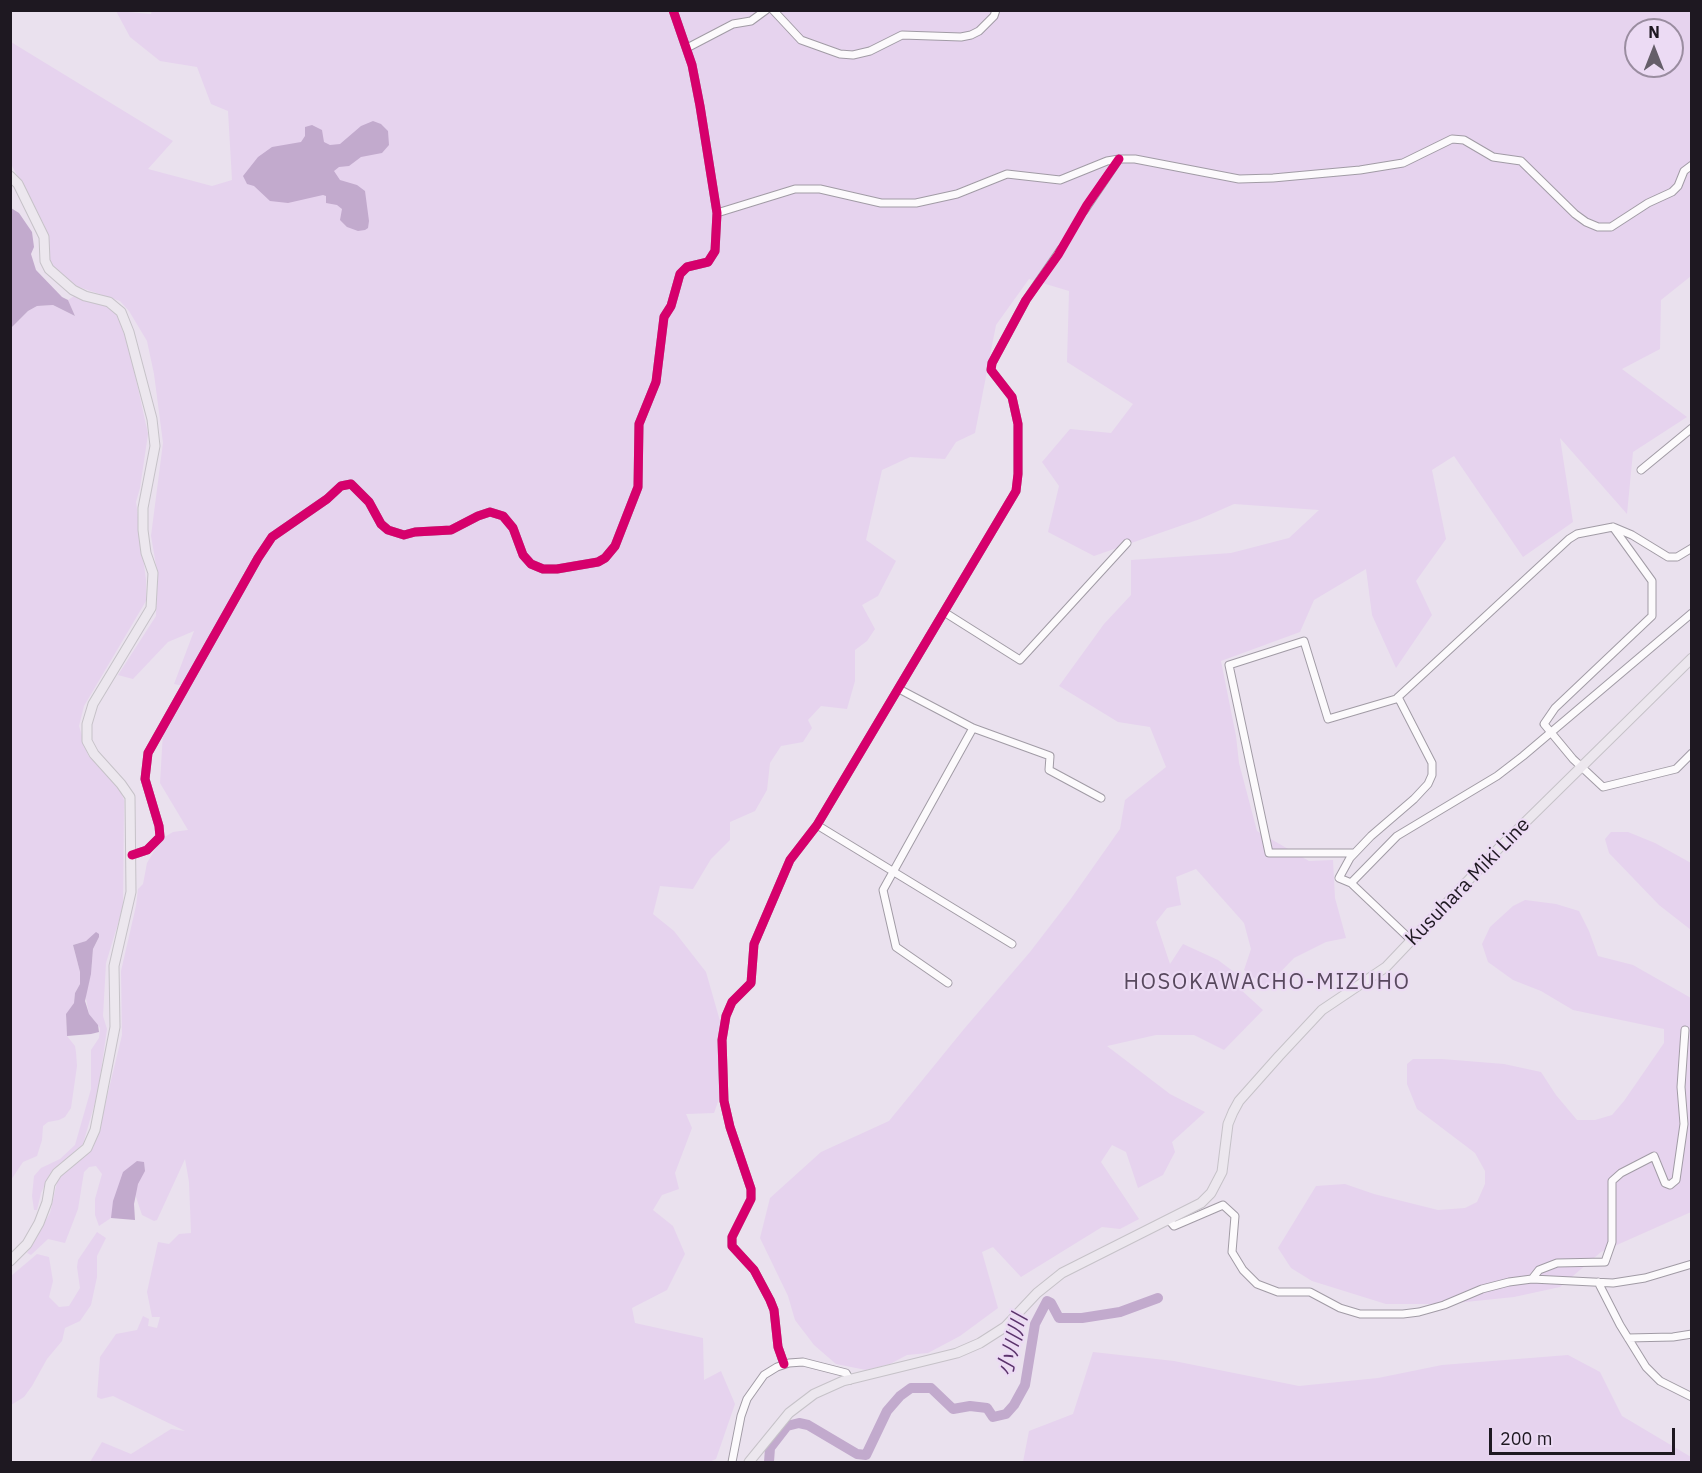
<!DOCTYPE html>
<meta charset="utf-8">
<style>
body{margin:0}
#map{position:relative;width:1702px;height:1473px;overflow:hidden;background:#eae1ee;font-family:"IBM Plex Sans",sans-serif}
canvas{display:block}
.frame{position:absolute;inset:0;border:12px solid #1e1821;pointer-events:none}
.north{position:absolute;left:1624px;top:18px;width:60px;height:60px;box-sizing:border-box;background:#ecdbf4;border:2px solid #9a8da0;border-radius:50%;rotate:0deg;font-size:16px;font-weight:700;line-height:24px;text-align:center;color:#1e1821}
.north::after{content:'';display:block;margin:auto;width:21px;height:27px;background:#655e69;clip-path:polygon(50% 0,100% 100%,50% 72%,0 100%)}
.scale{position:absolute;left:1489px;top:1428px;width:186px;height:27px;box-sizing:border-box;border:3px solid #1e1821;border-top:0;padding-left:8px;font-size:18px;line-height:21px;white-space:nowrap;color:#1e1821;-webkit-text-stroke:4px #ecdbf4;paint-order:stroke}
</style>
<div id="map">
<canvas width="1702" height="1473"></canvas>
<div class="frame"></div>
<div class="north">N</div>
<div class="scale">200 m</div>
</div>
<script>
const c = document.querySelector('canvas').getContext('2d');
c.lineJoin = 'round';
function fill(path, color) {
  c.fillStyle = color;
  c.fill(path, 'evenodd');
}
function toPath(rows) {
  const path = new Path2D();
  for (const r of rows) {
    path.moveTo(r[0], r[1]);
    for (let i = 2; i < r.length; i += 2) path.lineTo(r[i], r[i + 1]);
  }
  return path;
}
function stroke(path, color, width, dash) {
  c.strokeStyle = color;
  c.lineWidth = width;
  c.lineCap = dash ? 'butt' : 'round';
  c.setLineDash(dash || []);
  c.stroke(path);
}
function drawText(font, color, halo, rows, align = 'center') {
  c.font = font + ' "IBM Plex Sans","Noto Sans JP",sans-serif';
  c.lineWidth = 4.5;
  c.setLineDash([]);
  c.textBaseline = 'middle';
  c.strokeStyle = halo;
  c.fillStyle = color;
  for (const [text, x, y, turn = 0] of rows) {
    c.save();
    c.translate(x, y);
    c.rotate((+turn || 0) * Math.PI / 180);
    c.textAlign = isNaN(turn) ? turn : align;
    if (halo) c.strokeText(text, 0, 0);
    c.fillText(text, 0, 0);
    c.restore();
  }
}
const green = toPath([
 [152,10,1691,11,1691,276,1661,300,1660,349,1622,369,1687,417,1633,452,1627,514,1560,438,1573,522,1523,557,1454,456,1432,470,1446,539,1416,581,1432,615,1396,668,1372,615,1366,569,1314,600,1300,632,1221,661,1236,736,1239,763,1257,831,1309,861,1333,860,1335,898,1346,938,1326,942,1294,958,1266,987,1244,970,1251,949,1244,923,1196,869,1176,877,1181,905,1167,908,1156,922,1170,964,1183,944,1218,960,1234,972,1239,988,1263,1010,1224,1050,1194,1035,1156,1035,1107,1046,1170,1094,1205,1112,1172,1142,1175,1152,1163,1175,1138,1188,1126,1152,1112,1145,1101,1162,1139,1219,1120,1229,1102,1227,1021,1277,993,1247,982,1252,998,1308,960,1336,928,1353,907,1355,890,1364,866,1370,836,1364,814,1345,795,1320,788,1296,760,1238,770,1198,821,1152,889,1121,964,1029,1030,952,1070,900,1120,829,1125,800,1166,767,1150,727,1118,722,1059,686,1104,624,1131,595,1131,560,1231,553,1289,538,1319,510,1234,504,1200,519,1094,556,1048,532,1059,486,1042,462,1070,429,1111,433,1133,404,1067,362,1069,291,1029,279,996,325,975,433,956,442,945,459,910,457,882,470,866,540,896,561,878,596,862,605,875,629,867,641,855,650,855,681,847,709,821,706,808,720,812,728,803,742,781,746,770,763,767,790,755,811,730,822,730,840,711,859,693,889,660,886,653,914,674,931,706,972,720,1021,719,1099,714,1113,686,1114,692,1128,675,1173,679,1189,662,1195,653,1210,673,1226,685,1254,667,1290,632,1308,635,1323,703,1338,704,1380,721,1371,735,1404,716,1459,709,1462,90,1462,102,1442,131,1454,171,1429,185,1431,113,1396,101,1399,97,1397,100,1357,116,1334,137,1330,143,1316,149,1319,148,1326,157,1328,160,1317,152,1317,147,1292,158,1242,169,1244,179,1234,191,1233,189,1182,185,1159,157,1220,154,1221,142,1215,135,1194,111,1218,99,1226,95,1215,95,1199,102,1174,96,1166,89,1167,84,1172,78,1209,65,1243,48,1239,31,1255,27,1253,50,1213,58,1178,64,1171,93,1148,99,1130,122,1035,121,971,136,906,138,889,143,884,147,863,161,839,173,832,188,830,160,783,163,732,184,686,174,684,194,631,168,642,133,679,118,675,156,616,157,571,151,536,163,443,154,374,147,341,129,311,120,301,73,285,54,268,48,256,49,241,44,225,11,164,11,42,173,141,148,169,212,186,232,180,228,111,211,104,197,67,160,61,130,37,116,11,151,14],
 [1636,30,1672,30,1672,66,1636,66],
 [74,296,113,308,117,314,129,347,148,434,140,488,136,502,146,580,146,601,84,706,79,726,88,755,120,790,124,800,123,907,106,963,103,1016,107,1029,98,1092,83,1144,50,1174,41,1193,37,1210,34,1210,32,1196,34,1176,41,1168,60,1159,75,1145,91,1089,91,1050,99,1038,100,1028,89,1014,85,994,91,974,93,949,99,937,73,945,80,972,80,984,75,993,74,1003,66,1015,67,1036,75,1046,76,1052,77,1066,71,1108,65,1117,59,1120,48,1122,43,1126,42,1140,37,1156,23,1162,11,1180,11,328,28,311,37,306,53,305,75,316,68,300],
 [1611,832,1628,832,1655,843,1691,863,1691,930,1659,905,1609,853,1605,839],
 [1525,900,1556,904,1579,911,1589,931,1598,956,1633,965,1691,998,1691,1212,1601,1252,1560,1287,1514,1297,1446,1304,1386,1304,1312,1281,1291,1268,1278,1248,1316,1186,1345,1184,1374,1194,1438,1210,1465,1208,1477,1202,1485,1184,1485,1171,1475,1153,1417,1109,1407,1084,1407,1064,1413,1059,1442,1059,1504,1064,1541,1072,1556,1095,1577,1120,1595,1120,1612,1115,1624,1101,1664,1043,1664,1029,1573,1010,1541,991,1513,980,1488,962,1482,944,1490,927,1513,906],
 [97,1232,106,1238,97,1256,97,1277,91,1305,80,1321,65,1328,62,1341,47,1359,32,1386,24,1397,11,1405,11,1276,37,1254,49,1257,53,1281,49,1297,59,1307,69,1306,80,1288,77,1267,78,1260],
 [1093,1352,1174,1361,1299,1386,1378,1378,1442,1365,1568,1355,1600,1372,1622,1416,1691,1457,1691,1462,1023,1462,1029,1431,1073,1414]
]);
const water = toPath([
 [373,121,381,124,388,131,389,145,382,153,361,157,349,166,339,167,334,171,340,180,357,185,365,191,369,221,368,228,365,230,358,231,347,227,340,220,342,209,337,205,326,203,326,196,323,195,288,203,270,201,254,186,247,184,243,176,258,157,272,147,301,142,305,136,305,127,312,125,322,130,324,142,330,145,340,144,361,126],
 [11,208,19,213,32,232,34,247,31,254,36,270,62,297,68,300,75,316,53,305,37,306,28,311,11,328],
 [96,932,99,934,99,937,93,949,91,974,85,1001,89,1014,98,1025,99,1032,91,1034,67,1036,66,1014,74,1003,75,993,80,984,80,972,73,945,86,941],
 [137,1161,144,1162,145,1171,138,1184,134,1204,135,1220,111,1218,113,1201,123,1172]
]);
const river = toPath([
 [769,1462,770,1448,787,1426,799,1423,808,1425,857,1454,866,1455,887,1411,900,1396,911,1388,931,1388,953,1409,970,1406,987,1408,993,1417,1006,1414,1014,1405,1025,1385,1035,1324,1047,1301,1051,1303,1059,1318,1082,1318,1120,1312,1158,1298]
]);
const minorTunnel = toPath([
 [1061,249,1084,211]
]);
const minor = toPath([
 [773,10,801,40,840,54,853,55,870,51,902,35,961,37,971,35,979,31,994,16,996,10],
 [687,48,733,24,751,21,766,10],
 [1084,211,1119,159],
 [717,213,795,189,820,189,881,203,916,203,957,194,1007,174,1060,180,1107,161,1119,159,1135,159,1239,179,1273,178,1360,170,1403,163,1452,139,1464,140,1493,157,1521,161,1575,214,1586,222,1598,227,1611,227,1648,203,1672,192,1678,186,1684,171,1692,165],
 [1641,470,1692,428],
 [1613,527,1652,581,1652,616,1555,708,1544,724,1573,759,1603,787,1676,769,1692,753],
 [944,612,1020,660,1127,543],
 [899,689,973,728,1050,756,1049,770,1101,798],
 [1398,697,1432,763,1432,775,1428,784,1414,799,1371,836,1350,858,1339,878,1351,883,1412,941],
 [817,825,1012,944],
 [1354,853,1269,853,1229,665,1304,641,1328,719,1396,699,1569,539,1577,534,1613,527,1632,535,1668,557,1677,557,1692,548],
 [132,855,147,850,160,837,159,826,145,779,148,753,258,558,272,537,327,499,341,486,351,484,369,502,381,524,388,530,404,535,415,532,451,530,478,516,490,512,503,516,513,528,523,555,531,564,543,569,557,569,598,562,605,558,615,546,638,487,639,424,656,382,664,317,671,306,680,274,687,267,708,262,715,251,717,213,700,106,692,65,673,10],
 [1351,883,1397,836,1497,776,1523,756,1692,613],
 [948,983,896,947,883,890,973,728],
 [1169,1220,1174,1226,1223,1205,1235,1216,1232,1252,1243,1270,1257,1284,1278,1292,1310,1292,1340,1308,1360,1314,1403,1314,1419,1312,1444,1305,1482,1289,1509,1282,1532,1279,1613,1283,1645,1278,1692,1264],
 [1532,1279,1539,1270,1557,1263,1605,1262,1612,1242,1612,1181,1621,1173,1654,1156,1665,1183,1670,1185,1676,1180,1684,1124,1681,1087,1685,1030],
 [1598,1282,1620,1325,1646,1367,1660,1381,1692,1397],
 [1628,1338,1673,1337,1692,1334],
 [784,1364,778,1347,774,1310,770,1300,754,1270,732,1246,732,1237,751,1199,751,1189,730,1127,724,1101,722,1040,726,1016,732,1002,751,983,754,944,790,860,817,825,1016,491,1018,474,1018,424,1012,397,991,370,992,363,1026,300,1061,249],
 [732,1462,741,1416,747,1399,764,1375,777,1367,789,1363,803,1362,846,1373,850,1380]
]);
const major = toPath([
 [10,176,18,184,44,237,45,261,49,269,73,290,85,296,109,302,121,312,129,332,152,419,155,446,143,508,143,530,146,553,153,573,151,608,93,704,87,724,87,741,94,754,121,784,130,797,131,892,114,966,115,1027,95,1130,87,1148,57,1173,50,1184,47,1202,39,1223,27,1244,10,1261],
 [749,1462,789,1413,814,1394,843,1381,957,1353,980,1343,1005,1327,1037,1293,1062,1273,1201,1203,1211,1193,1222,1172,1228,1124,1233,1112,1239,1101,1279,1056,1322,1010,1386,967,1499,848,1692,658]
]);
const cycleway = toPath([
 [132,855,147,850,160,837,159,826,145,779,148,753,258,558,272,537,327,499,341,486,351,484,369,502,381,524,388,530,404,535,415,532,451,530,478,516,490,512,503,516,513,528,523,555,531,564,543,569,557,569,598,562,605,558,615,546,638,487,639,424,656,382,664,317,671,306,680,274,687,267,708,262,715,251,717,213,700,106,692,65,673,10],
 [784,1364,778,1347,774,1310,770,1300,754,1270,732,1246,732,1237,751,1199,751,1189,730,1127,724,1101,722,1040,726,1016,732,1002,751,983,754,944,790,860,817,825,1016,491,1018,474,1018,424,1012,397,991,370,992,363,1026,300,1058,255,1087,205,1119,159]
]);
const streetNames = [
 ["Kusuhara Miki Line",1468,882,-46]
];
const waterNames = [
 ["小川川",1013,1345,-75]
];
const quarterNames = [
 ["HOSOKAWACHO-MIZUHO",1267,983]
];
fill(green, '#e6d3ee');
fill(water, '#c2aacd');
stroke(river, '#c2aacd', 10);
stroke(minorTunnel, '#c1b9c5', 7, [7, 3.5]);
stroke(minor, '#a19ba5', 9);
stroke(major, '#c6c2c8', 11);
stroke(minor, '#fcfafc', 7);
stroke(major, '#ece7ee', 9);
stroke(cycleway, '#d6006c', 9);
drawText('20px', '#1e1821', '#ecdbf4', streetNames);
drawText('italic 21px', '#5b336c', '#ecdbf4', waterNames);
c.letterSpacing = '1.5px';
drawText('22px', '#58495e', '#ecdbf4', quarterNames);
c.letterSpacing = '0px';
</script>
